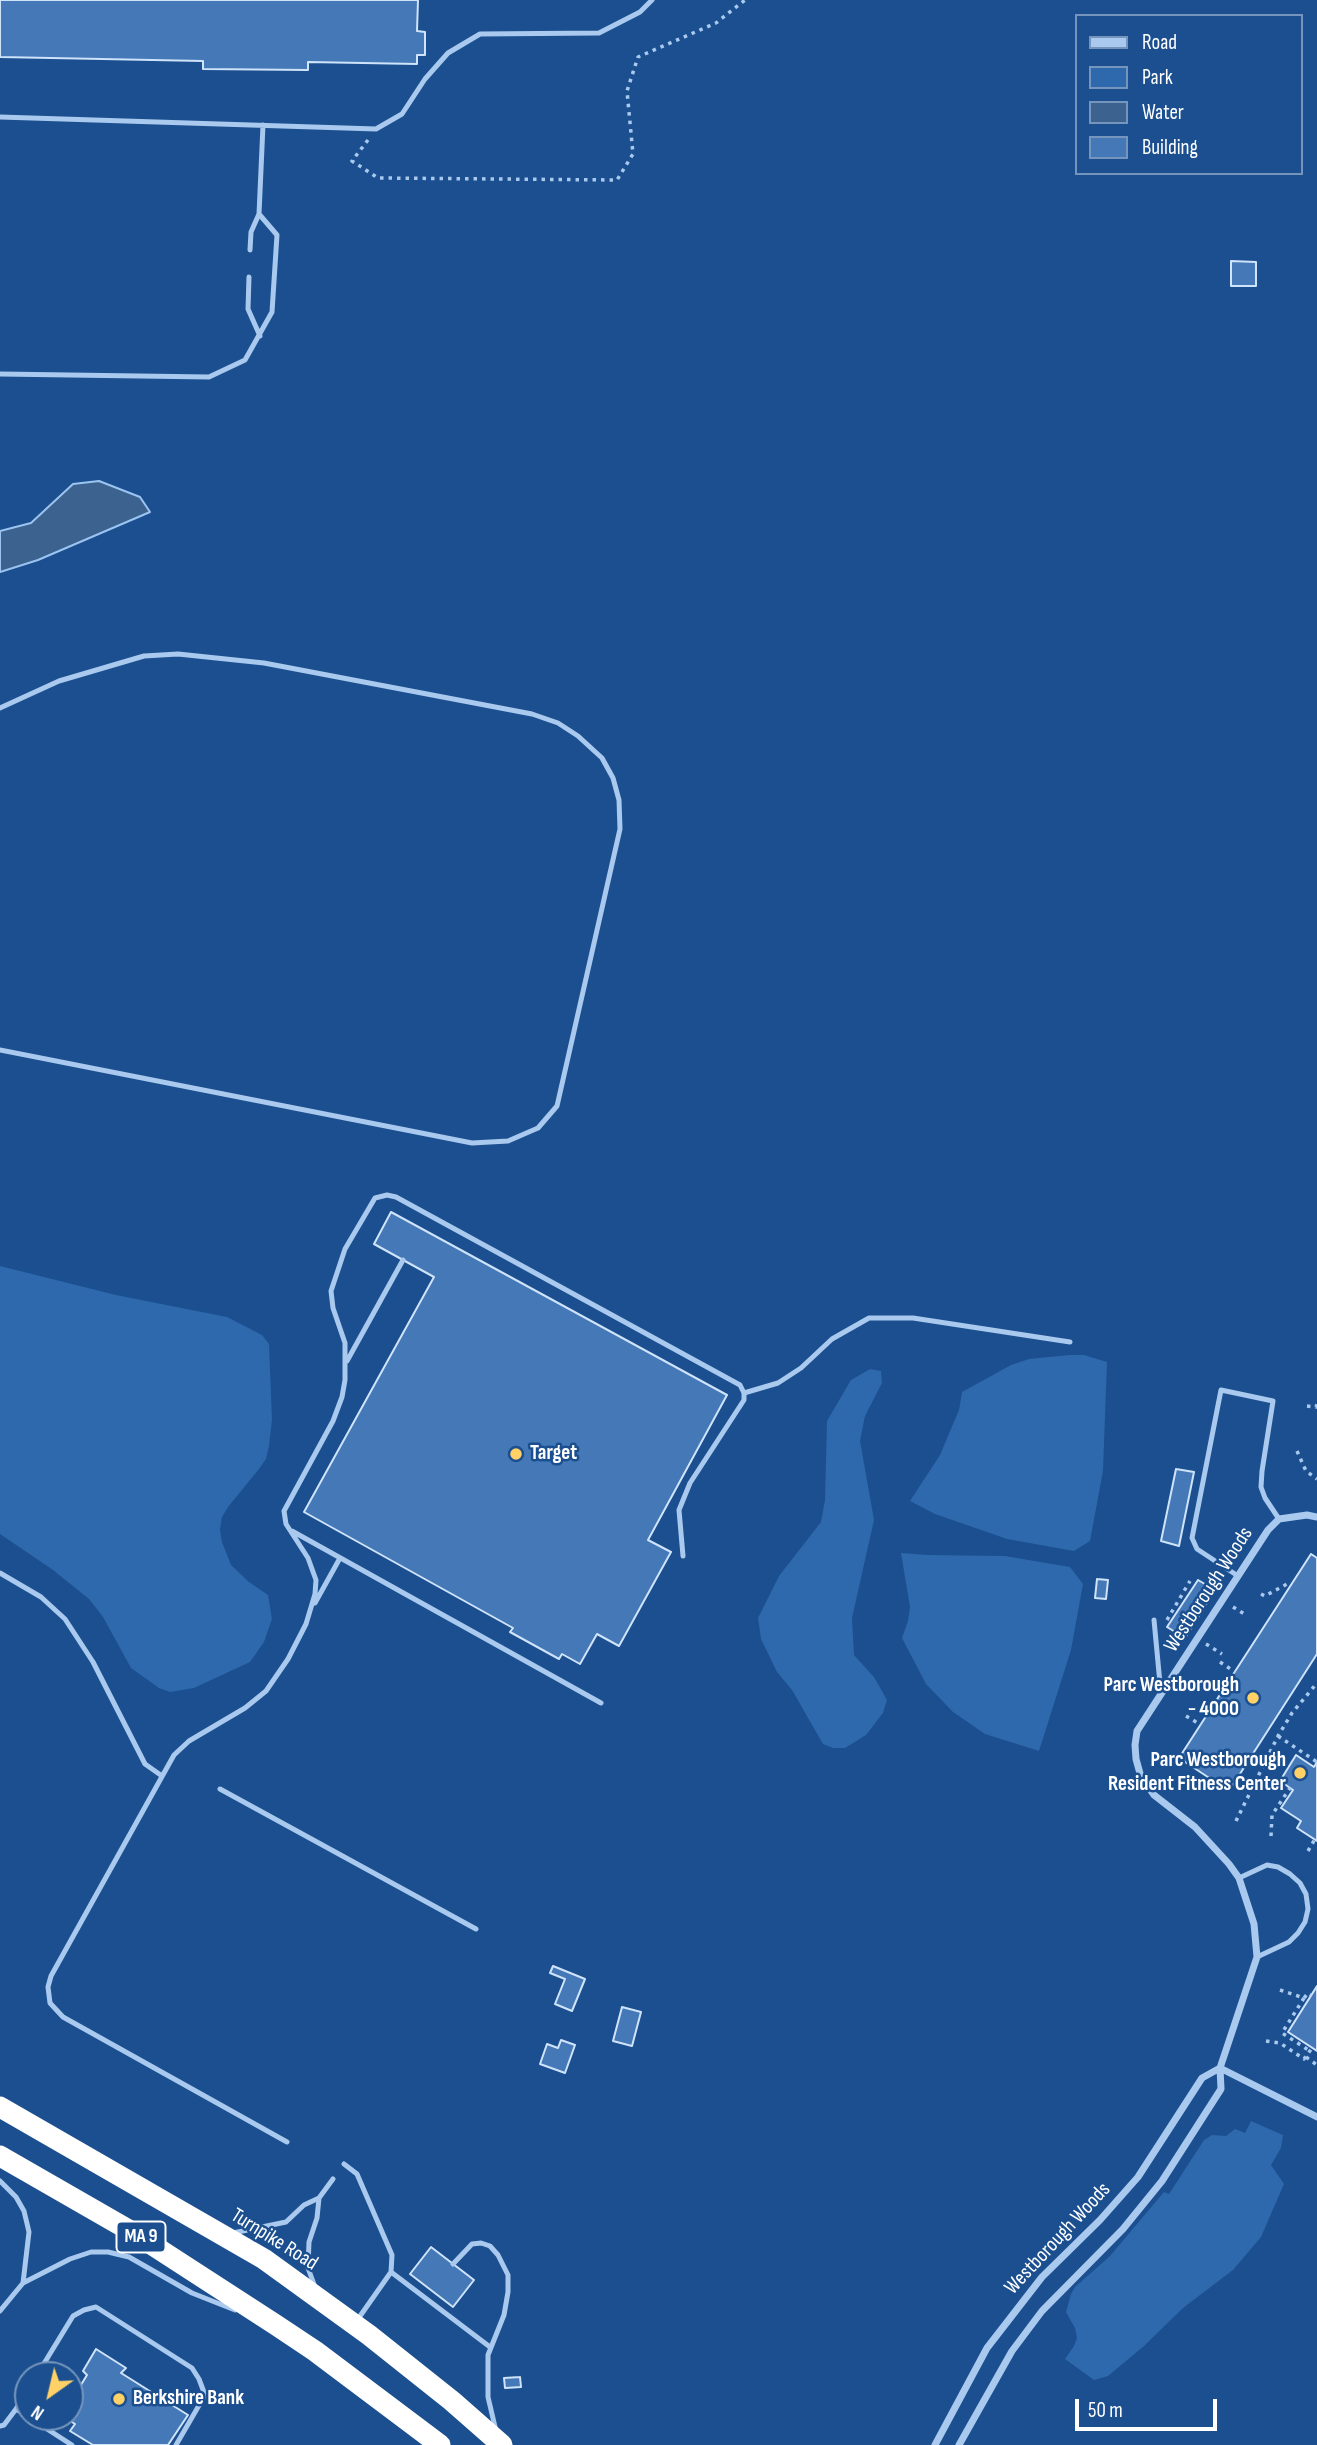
<!DOCTYPE html>
<style>
body{margin:0}
#map{position:relative;width:1317px;height:2445px;overflow:hidden;background:#1b4f8f;font-family:"Sofia Sans Condensed",sans-serif}
canvas{display:block}
.legend{position:absolute;left:1075px;top:14px;width:228px;height:161px;box-sizing:border-box;background:#1b4f8f;border:2px solid #7695bc;margin:0;padding:9px 12px;list-style:none;font-size:21px;color:#fff}
.legend li{display:flex;align-items:center;gap:14px;height:35px}
.legend b{width:35px;border:2px solid #7695bc}
.north{position:absolute;left:14px;top:2361px;width:70px;height:70px;box-sizing:border-box;background:#1b4f8f;border:2px solid #7695bc;border-radius:50%;rotate:214deg;font-size:19px;font-weight:700;line-height:28px;text-align:center;color:#fff}
.north::after{content:'';display:block;margin:auto;width:24px;height:32px;background:#ffd166;clip-path:polygon(50% 0,100% 100%,50% 72%,0 100%)}
.scale{position:absolute;left:1075px;top:2399px;width:142px;height:32px;box-sizing:border-box;border:4px solid #fff;border-top:0;padding-left:9px;font-size:21px;line-height:24px;white-space:nowrap;color:#fff;-webkit-text-stroke:5px #1b4f8f;paint-order:stroke}
</style>
<div id="map">
<canvas width="1317" height="2445"></canvas>
<ul class="legend">
<li><b style="height:9px;background:#a9c9ee"></b>Road</li>
<li><b style="height:19px;background:#2e69ad"></b>Park</li>
<li><b style="height:19px;background:#3c6290"></b>Water</li>
<li><b style="height:19px;background:#4478b7"></b>Building</li>
</ul>
<div class="north">N</div>
<div class="scale">50 m</div>
</div>
<script>
const c = document.querySelector('canvas').getContext('2d');
c.lineJoin = 'round';
function fill(path, color) {
  c.fillStyle = color;
  c.fill(path, 'evenodd');
}
function toPath(rows) {
  const path = new Path2D();
  for (const r of rows) {
    path.moveTo(r[0], r[1]);
    for (let i = 2; i < r.length; i += 2) path.lineTo(r[i], r[i + 1]);
  }
  return path;
}
function stroke(path, color, width, dash) {
  c.strokeStyle = color;
  c.lineWidth = width;
  c.lineCap = dash ? 'butt' : 'round';
  c.setLineDash(dash || []);
  c.stroke(path);
}
function drawText(font, color, halo, rows, align = 'center') {
  c.font = font + ' "Sofia Sans Condensed",sans-serif';
  c.lineWidth = 5;
  c.setLineDash([]);
  c.textBaseline = 'middle';
  c.strokeStyle = halo;
  c.fillStyle = color;
  for (const [text, x, y, turn = 0] of rows) {
    c.save();
    c.translate(x, y);
    c.rotate((+turn || 0) * Math.PI / 180);
    c.textAlign = isNaN(turn) ? turn : align;
    if (halo) c.strokeText(text, 0, 0);
    c.fillText(text, 0, 0);
    c.restore();
  }
}
const green = toPath([
 [0,1266,116,1295,227,1317,262,1335,269,1344,272,1420,269,1446,266,1459,259,1469,228,1507,222,1517,220,1530,222,1542,231,1565,249,1582,268,1595,272,1619,264,1642,250,1662,194,1688,170,1692,159,1688,131,1668,103,1617,89,1599,53,1570,0,1534],
 [1069,1355,1084,1355,1107,1362,1103,1471,1090,1541,1074,1551,1007,1539,935,1514,910,1501,940,1455,959,1410,962,1392,1011,1365,1029,1359],
 [870,1369,881,1371,882,1383,865,1416,860,1441,874,1520,852,1618,854,1655,874,1677,887,1700,883,1713,866,1735,845,1748,833,1748,823,1744,792,1690,777,1672,761,1639,758,1618,779,1576,821,1522,825,1500,827,1421,851,1380],
 [901,1553,927,1555,1005,1556,1070,1567,1083,1584,1071,1650,1039,1751,985,1734,953,1712,926,1684,902,1638,908,1621,910,1607],
 [1251,2121,1283,2135,1281,2148,1271,2165,1284,2184,1261,2237,1233,2270,1183,2308,1144,2346,1108,2376,1094,2380,1065,2359,1074,2346,1077,2338,1075,2328,1066,2312,1071,2294,1075,2287,1110,2256,1164,2192,1169,2194,1204,2140,1212,2135,1226,2136,1235,2129,1245,2133]
]);
const water = toPath([
 [99,481,140,497,150,512,38,560,0,572,0,531,31,523,73,484,99,481]
]);
const building = toPath([
 [0,0,418,0,417,31,425,32,425,55,417,55,417,64,308,62,308,70,203,69,203,61,0,57,0,0],
 [1231,261,1256,262,1256,286,1231,286,1231,261],
 [391,1212,727,1395,648,1540,671,1552,619,1646,597,1634,580,1664,562,1654,559,1659,510,1632,513,1628,304,1512,434,1277,374,1244,391,1212],
 [1176,1469,1194,1472,1179,1546,1161,1541,1176,1469],
 [1311,1554,1317,1558,1317,1654,1229,1791,1179,1758,1311,1554],
 [1097,1579,1108,1580,1106,1599,1095,1598,1097,1579],
 [1198,1580,1215,1590,1185,1638,1167,1627,1198,1580],
 [1296,1755,1314,1767,1317,1762,1317,1841,1297,1828,1301,1821,1281,1808,1293,1790,1280,1781,1296,1755],
 [553,1966,585,1979,572,2011,555,2004,565,1979,550,1973,553,1966],
 [1317,1986,1317,2051,1288,2032,1317,1986],
 [622,2007,641,2012,632,2046,613,2041,622,2007],
 [561,2040,575,2045,565,2073,540,2064,547,2044,558,2048,561,2040],
 [431,2247,474,2280,453,2307,410,2274,431,2247],
 [96,2349,126,2368,121,2373,188,2415,168,2445,93,2445,70,2431,75,2424,64,2417,70,2417,70,2403,87,2375,83,2371,96,2349],
 [520,2377,521,2387,505,2388,504,2378,520,2377]
]);
const path = toPath([
 [368,140,352,161,378,178,617,180,633,154,627,91,638,57,716,23,745,0],
 [1307,1406,1316,1407,1317,1404],
 [1297,1451,1306,1471,1317,1479],
 [1261,1594,1265,1596,1287,1584,1290,1586],
 [1233,1607,1246,1615],
 [1167,1620,1190,1581],
 [1206,1644,1222,1654],
 [1220,1662,1235,1672],
 [1186,1716,1201,1725],
 [1278,1736,1317,1762],
 [1249,1759,1263,1767],
 [1236,1821,1278,1736,1292,1713,1317,1683],
 [1271,1836,1272,1815,1290,1788],
 [1308,1851,1315,1839],
 [1280,1990,1304,1998,1308,1993,1311,1995],
 [1304,1998,1282,2033,1310,2051],
 [1266,2041,1280,2043,1304,2059,1312,2048],
 [1306,2057,1317,2065]
]);
const lane = toPath([
 [0,117,376,129,402,114,425,79,448,53,480,34,599,33,640,12,652,0],
 [250,250,251,232,259,214],
 [249,277,248,309,260,336],
 [0,374,209,377,245,360,272,312,277,235,259,214,263,125],
 [0,708,59,681,144,656,178,654,264,663,532,714,558,723,578,736,602,758,613,778,619,800,620,829,557,1106,538,1128,508,1141,472,1143,0,1050],
 [347,1361,403,1260],
 [744,1393,778,1383,801,1368,832,1339,869,1318,913,1318,1070,1342],
 [292,1531,601,1703],
 [0,1573,41,1597,65,1619,93,1662,145,1764,162,1776],
 [1238,1576,1197,1549,1192,1538,1221,1390,1273,1401,1262,1471,1261,1487,1265,1498,1279,1519],
 [315,1603,340,1558],
 [1154,1620,1161,1694],
 [220,1789,476,1929],
 [1239,1878,1267,1865,1278,1867,1290,1874,1300,1883,1306,1894,1308,1909,1305,1922,1298,1933,1289,1942,1257,1957],
 [287,2142,63,2017,50,2003,48,1987,51,1976,174,1755,189,1741,245,1708,266,1691,288,1659,306,1624,315,1594,316,1580,308,1558,286,1524,284,1511,333,1421,342,1397,345,1380,345,1343,333,1308,331,1291,345,1249,375,1198,387,1195,396,1197,740,1385,744,1393,744,1400,690,1483,679,1510,683,1556],
 [344,2164,357,2174,392,2255,391,2272,358,2319],
 [0,2181,16,2197,24,2211,29,2232,23,2283,70,2259,91,2252,108,2252,129,2257,192,2293,235,2310],
 [233,2233,286,2222,304,2205,319,2198,333,2179],
 [453,2264,472,2244,481,2243,490,2246,498,2255,508,2275,508,2292,504,2315,488,2355,488,2397,496,2431],
 [391,2272,490,2347],
 [315,2287,308,2268,309,2242,317,2218,319,2198],
 [0,2311,23,2283],
 [37,2375,73,2316,84,2310,96,2307,192,2368,199,2379,205,2395,176,2445],
 [16,2409,72,2445],
 [0,2426,4,2425,16,2409,28,2389]
]);
const street = toPath([
 [1317,1517,1307,1515,1279,1519,1268,1530,1137,1731,1135,1745,1136,1759,1141,1777,1154,1795,1195,1827,1229,1864,1239,1878,1254,1924,1257,1957,1220,2068,1317,2117],
 [935,2445,987,2348,1042,2277,1100,2220,1138,2177,1202,2078,1220,2068,1221,2089,1162,2181,1123,2229,1042,2311,1012,2351,959,2445]
]);
const highway = toPath([
 [0,2107,264,2259,369,2335,452,2401,502,2445],
 [0,2156,134,2233,276,2325,315,2351,440,2445]
]);
const markers = [
 [516,1454,7,"#ffd166"],
 [1253,1698,7,"#ffd166"],
 [1300,1773,7,"#ffd166"],
 [119,2399,7,"#ffd166"]
];
const shields = [
 [141,2237,49]
];
const shieldNames = [
 ["MA 9",141,2237]
];
const poiNames = [
 ["Target",530,1454],
 ["Parc Westborough",1239,1686,"right"],
 ["- 4000",1239,1710,"right"],
 ["Parc Westborough",1286,1761,"right"],
 ["Resident Fitness Center",1286,1785,"right"],
 ["Berkshire Bank",133,2399]
];
const streetNames = [
 ["Westborough Woods",1209,1590,-57],
 ["Westborough Woods",1058,2239,-47],
 ["Turnpike Road",274,2240,32]
];
fill(green, '#2e69ad');
fill(water, '#3c6290');
stroke(water, '#9cc4f0', 2);
fill(building, '#4478b7');
stroke(building, '#cfe3fa', 2);
stroke(path, '#a9c9ee', 3.5, [3.5, 5]);
stroke(lane, '#a9c9ee', 5);
stroke(street, '#a9c9ee', 7);
stroke(highway, '#fff', 21);
for (const [x, y, r, color] of markers) {
  const dot = new Path2D();
  dot.arc(x, y, r, 0, 2 * Math.PI);
  c.fillStyle = color;
  c.fill(dot);
  stroke(dot, '#1b4f8f', 2.5);
}
for (const [x, y, w] of shields) {
  const box = new Path2D();
  box.roundRect(x - w / 2, y - 15.5, w, 31, 5);
  c.fillStyle = '#1b4f8f';
  c.fill(box);
  stroke(box, '#fff', 2);
}
drawText('bold 19px', '#fff', null, shieldNames);
drawText('bold 21px', '#fff', '#1b4f8f', poiNames, 'left');
drawText('21px', '#fff', '#1b4f8f', streetNames);
</script>
